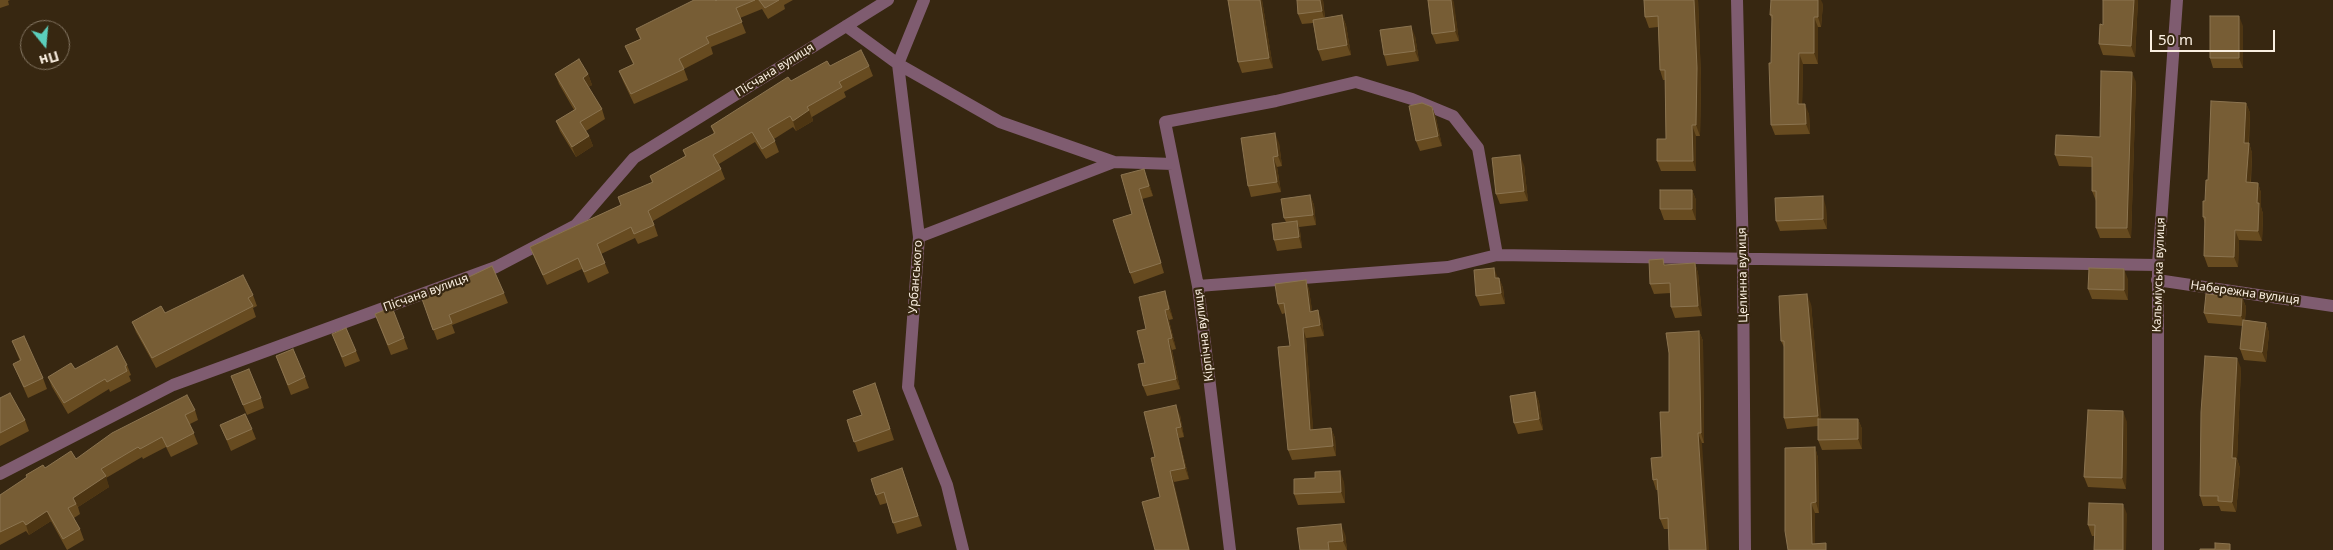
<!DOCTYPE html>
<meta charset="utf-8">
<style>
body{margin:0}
#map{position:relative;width:2333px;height:550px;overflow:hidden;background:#372711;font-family:"Noto Sans",sans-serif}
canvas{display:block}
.north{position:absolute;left:20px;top:20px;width:50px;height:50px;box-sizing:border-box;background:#372711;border:1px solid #857764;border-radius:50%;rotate:163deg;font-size:14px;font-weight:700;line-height:20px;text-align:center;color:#faefe1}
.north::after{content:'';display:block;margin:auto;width:18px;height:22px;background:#5bcebc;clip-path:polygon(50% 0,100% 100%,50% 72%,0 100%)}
.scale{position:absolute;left:2150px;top:30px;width:125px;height:22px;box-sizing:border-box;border:2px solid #faefe1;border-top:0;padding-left:6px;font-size:15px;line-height:18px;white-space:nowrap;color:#faefe1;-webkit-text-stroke:4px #372711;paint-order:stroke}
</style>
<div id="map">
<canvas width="2333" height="550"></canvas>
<div class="north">Пн</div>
<div class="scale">50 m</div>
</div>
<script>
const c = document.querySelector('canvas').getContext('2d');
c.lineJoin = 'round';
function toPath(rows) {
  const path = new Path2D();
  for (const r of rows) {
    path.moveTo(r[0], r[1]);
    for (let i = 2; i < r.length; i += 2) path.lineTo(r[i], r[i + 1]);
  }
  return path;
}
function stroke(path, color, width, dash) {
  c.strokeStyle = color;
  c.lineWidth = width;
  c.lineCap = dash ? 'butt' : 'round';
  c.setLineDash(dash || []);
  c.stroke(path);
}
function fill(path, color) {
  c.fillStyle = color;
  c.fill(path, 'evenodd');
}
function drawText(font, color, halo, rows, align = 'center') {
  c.font = font + ' "Noto Sans",sans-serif';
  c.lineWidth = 4.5;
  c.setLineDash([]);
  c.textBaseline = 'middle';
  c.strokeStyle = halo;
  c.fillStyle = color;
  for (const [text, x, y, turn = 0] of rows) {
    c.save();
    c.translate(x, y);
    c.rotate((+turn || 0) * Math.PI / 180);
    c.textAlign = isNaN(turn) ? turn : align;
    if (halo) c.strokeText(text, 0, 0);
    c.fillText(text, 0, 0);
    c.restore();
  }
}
const minor = toPath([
 [924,0,898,64,919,237,908,387,947,485,963,550],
 [1737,0,1743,259,1745,550],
 [846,26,898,64,1000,122,1114,162],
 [919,237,1114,162,1173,164],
 [2157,280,2333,306],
 [1198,286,1448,267,1497,255,2158,265],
 [0,474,173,385,496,267,576,225,634,158,888,0],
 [1230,550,1198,286,1165,122,1276,101,1356,82,1412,99,1453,116,1478,148,1497,255],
 [2158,550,2158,265,2177,0]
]);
const wall = toPath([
 [0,0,10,0,8,1,9,5,0,8],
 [717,0,793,0,784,5,785,9,768,19,762,9,740,18,746,33,711,47,713,54,684,69,688,80,634,104,623,81,619,71,633,64,625,46,640,39,636,29],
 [1228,0,1262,0,1273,68,1242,73,1238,62],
 [1297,0,1323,0,1325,18,1342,15,1346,25,1351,55,1322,61,1318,50,1313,23,1302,24,1298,14],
 [1428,0,1453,0,1459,41,1436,44,1432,34],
 [1644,0,1698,0,1701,79,1700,136,1696,136,1696,171,1661,171,1657,161,1666,139,1665,80,1663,80,1660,70,1658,27,1649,28,1645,17],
 [2103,0,2138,0,2135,57,2103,55,2099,44,2103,25],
 [1823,4,1821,27,1818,27,1818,64,1803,64,1802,104,1809,114,1810,134,1775,135,1771,125,1772,19,1770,15],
 [2243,26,2243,68,2213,68,2210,58],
 [1415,36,1419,61,1387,66,1384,55],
 [830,66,869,66,873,76,844,92,846,97,812,117,813,121,796,131,793,127,774,139,779,152,766,159,755,142,719,164,725,179,653,221,658,236,638,244,635,238,601,254,609,273,588,283,582,269,547,285,534,257,530,247,621,205,618,197,652,183,650,176,685,156,683,150,714,134,711,126,791,81],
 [555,74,588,74,592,85,588,87,602,109,605,119,586,131,589,136,593,146,576,157,560,131,556,121,574,110,559,84],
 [2136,82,2131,238,2100,238,2096,228,2096,201,2092,191,2092,167,2059,166,2055,155,2100,137],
 [2246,103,2250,113,2249,143,2252,153,2251,182,2258,183,2261,193,2261,207,2263,214,2262,241,2239,240,2238,267,2208,267,2204,256,2205,224,2203,217,2208,180],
 [1432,107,1436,118,1442,146,1420,151,1416,141],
 [1279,143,1282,166,1277,167,1281,192,1251,197,1248,186],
 [1524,165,1528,201,1500,204,1496,194],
 [1121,175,1148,180,1153,196,1142,199,1164,273,1134,284,1130,273,1132,214],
 [1692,190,1696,200,1696,220,1664,220,1660,209],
 [1310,195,1314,205,1316,225,1299,227,1300,231,1302,248,1277,251,1274,240,1286,222,1284,218],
 [1826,207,1827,229,1780,231,1776,221],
 [1695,263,1698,273,1702,316,1675,318,1671,307,1671,293,1654,294,1650,284,1666,265],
 [1499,278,1503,288,1505,304,1480,306,1476,296],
 [2128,279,2128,300,2092,299,2088,289],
 [1306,280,1309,290,1312,311,1322,321,1324,336,1306,338,1313,430,1331,428,1335,438,1336,456,1292,460,1288,450,1290,346,1286,313,1282,314,1278,304],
 [504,293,508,303,452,325,455,333,437,340,422,299],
 [253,295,257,306,253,308,256,317,156,368,136,332,132,322,165,313],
 [2242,297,2246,307,2245,320,2266,323,2269,333,2266,362,2244,360,2240,349,2243,326,2208,323,2204,313],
 [1168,301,1173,319,1169,320,1176,349,1172,350,1180,389,1147,396,1143,386,1145,363,1146,329],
 [1811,304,1821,419,1858,419,1862,429,1862,449,1822,450,1818,440,1818,426,1787,429,1784,418,1784,347,1781,341],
 [375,314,404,338,408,349,391,355],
 [1699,331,1703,341,1704,443,1702,443,1669,529,1664,529,1660,519,1658,490,1656,490,1653,480,1662,457,1669,412],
 [332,334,356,351,360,361,345,367],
 [12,341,43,378,47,389,28,398,13,364,20,361],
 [276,356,305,377,309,388,291,395],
 [127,365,131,375,129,376,131,381,110,392,109,389,68,414,52,387,48,377,75,369],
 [2241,368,2237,459,2240,468,2236,512,2221,511,2219,506,2203,506,2200,496],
 [231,376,261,398,264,408,247,415],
 [1535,392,1539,402,1543,430,1518,434,1514,423],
 [879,394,894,440,858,452,847,420,862,415],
 [0,398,25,420,29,431,0,446],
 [195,410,198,420,190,424,198,444,171,457,166,447,143,459,142,457,106,478,109,487,78,507,80,514,74,518,80,529,84,540,67,550,51,521,29,535,26,531,0,545,0,495,45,468,76,459],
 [1180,415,1184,437,1179,438,1189,479,1174,482,1160,497,1155,457],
 [2127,422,2126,489,2088,487,2084,477],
 [220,425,252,429,256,439,231,451],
 [1815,447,1818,458,1819,513,1815,513,1815,544,1788,550],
 [902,468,922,526,897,534,887,503,880,505,876,495],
 [1344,482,1345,503,1298,505,1294,494],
 [2127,514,2094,536,2092,536,2088,525],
 [1345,534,1347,550,1300,550]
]);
const shadedWall = toPath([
 [1260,0,1262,0,1273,68,1269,58],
 [1320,0,1323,0,1325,21,1322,11],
 [1451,0,1453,0,1454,3,1459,41,1455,31],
 [1694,0,1698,0,1701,79,1700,136,1696,125],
 [1818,0,1821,0,1823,4,1821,27,1818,17],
 [2134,0,2138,0,2135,57,2131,46],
 [1342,15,1346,25,1351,55,1347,45],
 [2239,16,2243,26,2243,68,2239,58],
 [1814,17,1818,27,1818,64,1814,53],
 [1411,26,1415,36,1419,61,1415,51],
 [1799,53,1803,64,1802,114,1798,104],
 [2132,72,2136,82,2131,238,2127,228],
 [588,74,592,85,587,88,583,78],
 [2246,103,2250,113,2248,153,2244,143],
 [1805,104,1809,114,1810,134,1806,124],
 [1432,107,1436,118,1442,146,1438,136],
 [809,110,813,121,796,131,793,121],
 [1692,125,1696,136,1696,171,1693,161],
 [1275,133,1279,143,1282,166,1278,156],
 [589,136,593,146,576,157,572,147],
 [2249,143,2252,153,2250,192,2246,182],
 [1520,155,1524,165,1528,201,1524,191],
 [1273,157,1277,167,1281,192,1277,182],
 [1144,169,1148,180,1153,196,1149,186],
 [2258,183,2261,193,2261,207,2263,214,2262,241,2258,231,2257,203],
 [1692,190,1696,200,1696,220,1692,209],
 [1310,195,1314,205,1316,225,1313,215],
 [1823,196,1826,207,1827,229,1823,219],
 [1297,221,1300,231,1302,248,1299,237],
 [2235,230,2239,240,2238,267,2234,257],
 [1695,263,1698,273,1702,316,1698,306],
 [1494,268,1498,278,1495,278],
 [2124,269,2128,279,2128,300,2124,290],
 [1499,278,1503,288,1505,304,1501,293],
 [1306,280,1309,290,1314,322,1310,312],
 [1165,291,1168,301,1173,319,1169,309],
 [1807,294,1811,304,1822,426,1818,416],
 [2242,297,2246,307,2244,326,2241,316],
 [1165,310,1169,320,1176,349,1172,338],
 [1318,310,1322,321,1324,336,1320,325],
 [2266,323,2269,333,2266,362,2262,352],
 [1303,328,1306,338,1314,440,1310,430],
 [1699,331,1703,341,1704,443,1701,433],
 [1168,339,1172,350,1180,389,1176,379],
 [2237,358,2241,368,2237,459,2240,468,2236,512,2232,502,2232,458],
 [1535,392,1539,402,1543,430,1539,419],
 [1176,405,1180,415,1184,437,1181,427],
 [2123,411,2127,422,2126,489,2122,478],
 [1858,419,1862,429,1862,449,1858,439],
 [1176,428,1179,438,1189,479,1185,468],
 [1331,428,1335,438,1336,456,1333,446],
 [1698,433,1702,443,1709,550,1706,550],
 [1815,447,1818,458,1819,513,1816,502],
 [1170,471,1174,482,1190,550,1189,550],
 [1340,471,1344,482,1345,503,1341,492],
 [106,476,109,487,78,507,73,498],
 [1811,503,1815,513,1815,550,1812,544],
 [2123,504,2127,514,2126,550,2123,550],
 [47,511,51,521,29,535,26,525],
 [1341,524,1345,534,1347,550,1343,541]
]);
const building = toPath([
 [694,0,715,0,716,1,717,0,755,0,736,8,742,22,706,37,709,43,679,59,684,69,631,94,619,71,634,64,625,46,641,39,636,29,694,0],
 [759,0,779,0,765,8,759,0],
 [1228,0,1260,0,1269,58,1238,62,1228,0],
 [1297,0,1320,0,1322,11,1298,14,1297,0],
 [1428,0,1451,0,1455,31,1432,34,1428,0],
 [1644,0,1694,0,1697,68,1696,125,1692,125,1693,161,1657,161,1657,139,1666,139,1665,70,1660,70,1658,16,1645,17,1644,0],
 [1771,0,1818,0,1818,17,1814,17,1814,53,1799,53,1798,104,1805,104,1806,124,1771,125,1769,63,1771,63,1772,15,1770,15,1771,0],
 [2103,0,2134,0,2131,46,2099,44,2100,24,2103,25,2103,0],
 [1342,15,1347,45,1318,50,1313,20,1342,15],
 [2210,16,2239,16,2239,58,2210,58,2210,16],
 [1411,26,1415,51,1384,55,1380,30,1411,26],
 [861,50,869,66,839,82,842,87,807,107,809,110,793,121,790,116,768,129,775,141,762,149,752,132,713,155,721,169,648,211,654,225,634,234,631,227,597,244,605,263,584,272,578,258,543,275,530,247,621,205,618,197,653,182,650,176,686,156,683,150,715,133,711,126,788,77,791,81,827,61,830,66,861,50],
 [579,59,588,74,583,78,602,109,580,122,589,136,572,147,556,121,576,109,555,74,579,59],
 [2101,71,2132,72,2127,228,2096,228,2096,191,2092,191,2092,157,2055,155,2056,135,2100,137,2101,71],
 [2211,101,2246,103,2244,143,2249,143,2246,182,2258,183,2257,203,2259,203,2258,231,2235,230,2234,257,2204,256,2205,217,2203,217,2203,201,2205,201,2206,180,2208,180,2211,101],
 [1422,103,1432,107,1438,136,1416,141,1409,106,1422,103],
 [1275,133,1278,156,1273,157,1277,182,1248,186,1241,138,1275,133],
 [1520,155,1524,191,1496,194,1492,158,1520,155],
 [1144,169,1149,186,1139,189,1161,263,1130,273,1113,220,1132,214,1121,175,1144,169],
 [1660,190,1692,190,1692,209,1660,209,1660,190],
 [1310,195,1313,215,1284,218,1281,199,1310,195],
 [1823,196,1823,219,1776,221,1775,198,1823,196],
 [1297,221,1299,237,1274,240,1272,224,1297,221],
 [1663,259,1664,265,1695,263,1698,306,1671,307,1670,283,1650,284,1649,260,1663,259],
 [492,266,504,293,449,315,452,323,433,330,422,299,457,286,456,283,492,266],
 [1494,268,1495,278,1499,278,1501,293,1476,296,1474,270,1494,268],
 [2089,268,2124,269,2124,290,2088,289,2089,268],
 [243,275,253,295,248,298,253,306,152,358,132,322,161,306,165,313,243,275],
 [1306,280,1310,312,1318,310,1320,325,1303,328,1310,430,1331,428,1333,446,1288,450,1278,347,1290,346,1284,303,1278,304,1275,284,1306,280],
 [1165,291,1169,309,1165,310,1172,338,1168,339,1176,379,1143,386,1138,364,1145,363,1137,331,1146,329,1139,297,1165,291],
 [1807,294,1818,416,1784,418,1784,341,1781,341,1779,296,1807,294],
 [2206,294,2242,297,2241,316,2204,313,2206,294],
 [392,307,404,338,388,345,375,314,392,307],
 [2243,320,2266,323,2262,352,2240,349,2243,320],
 [346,328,356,351,342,357,332,334,346,328],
 [1699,331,1701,433,1698,433,1706,550,1669,550,1668,518,1660,519,1657,479,1653,480,1651,458,1662,457,1660,412,1669,412,1669,353,1666,333,1699,331],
 [24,336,43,378,24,387,13,364,21,360,12,341,24,336],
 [117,346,127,365,125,366,127,371,107,382,105,379,64,403,48,377,71,363,75,369,117,346],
 [293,349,305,377,288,385,276,356,293,349],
 [2205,356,2237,358,2232,458,2236,458,2232,502,2218,501,2218,496,2200,496,2201,412,2205,356],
 [249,369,261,398,243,405,231,376,249,369],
 [875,383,890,429,854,442,847,420,862,415,853,391,875,383],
 [1535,392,1539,419,1514,423,1510,396,1535,392],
 [10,393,25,420,0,433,0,398,10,393],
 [187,395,195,410,185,415,194,433,167,447,162,437,140,449,138,447,101,469,106,476,73,498,76,504,68,508,80,529,63,539,47,511,26,525,23,521,0,532,0,495,27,477,26,475,43,465,45,468,71,451,76,459,112,433,187,395],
 [1176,405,1181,427,1176,428,1185,468,1170,471,1189,550,1155,550,1142,502,1160,497,1151,458,1155,457,1144,412,1176,405],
 [2088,410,2123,411,2122,478,2084,477,2088,410],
 [245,414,252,429,227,440,220,425,245,414],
 [1818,419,1858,419,1858,439,1818,440,1818,419],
 [1815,447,1816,502,1811,503,1812,544,1826,543,1826,550,1788,550,1785,531,1785,448,1815,447],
 [902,468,918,516,893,523,884,492,876,495,871,479,902,468],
 [1340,471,1341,492,1294,494,1294,479,1315,478,1315,472,1340,471],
 [2089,503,2123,504,2123,550,2094,550,2095,525,2088,525,2089,503],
 [1341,524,1343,541,1328,542,1329,550,1300,550,1297,528,1341,524],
 [2215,543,2230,544,2230,550,2200,550,2200,549,2215,549,2215,543]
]);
const streetNames = [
 ["Пiсчана вулиця",775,70,-32],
 ["Целинна вулиця",1743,275,-91],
 ["Кальміуська вулиця",2159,275,-88],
 ["Урбанського",916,277,-86],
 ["Пiсчана вулиця",426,293,-20],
 ["Набережна вулиця",2245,293,8],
 ["Кiрпiчна вулиця",1204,335,-97]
];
stroke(minor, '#7f5c70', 12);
fill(wall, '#674b20');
fill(shadedWall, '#4d3512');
fill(building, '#775d35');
stroke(building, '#8b7450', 1);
drawText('12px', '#faefe1', '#372711', streetNames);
</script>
